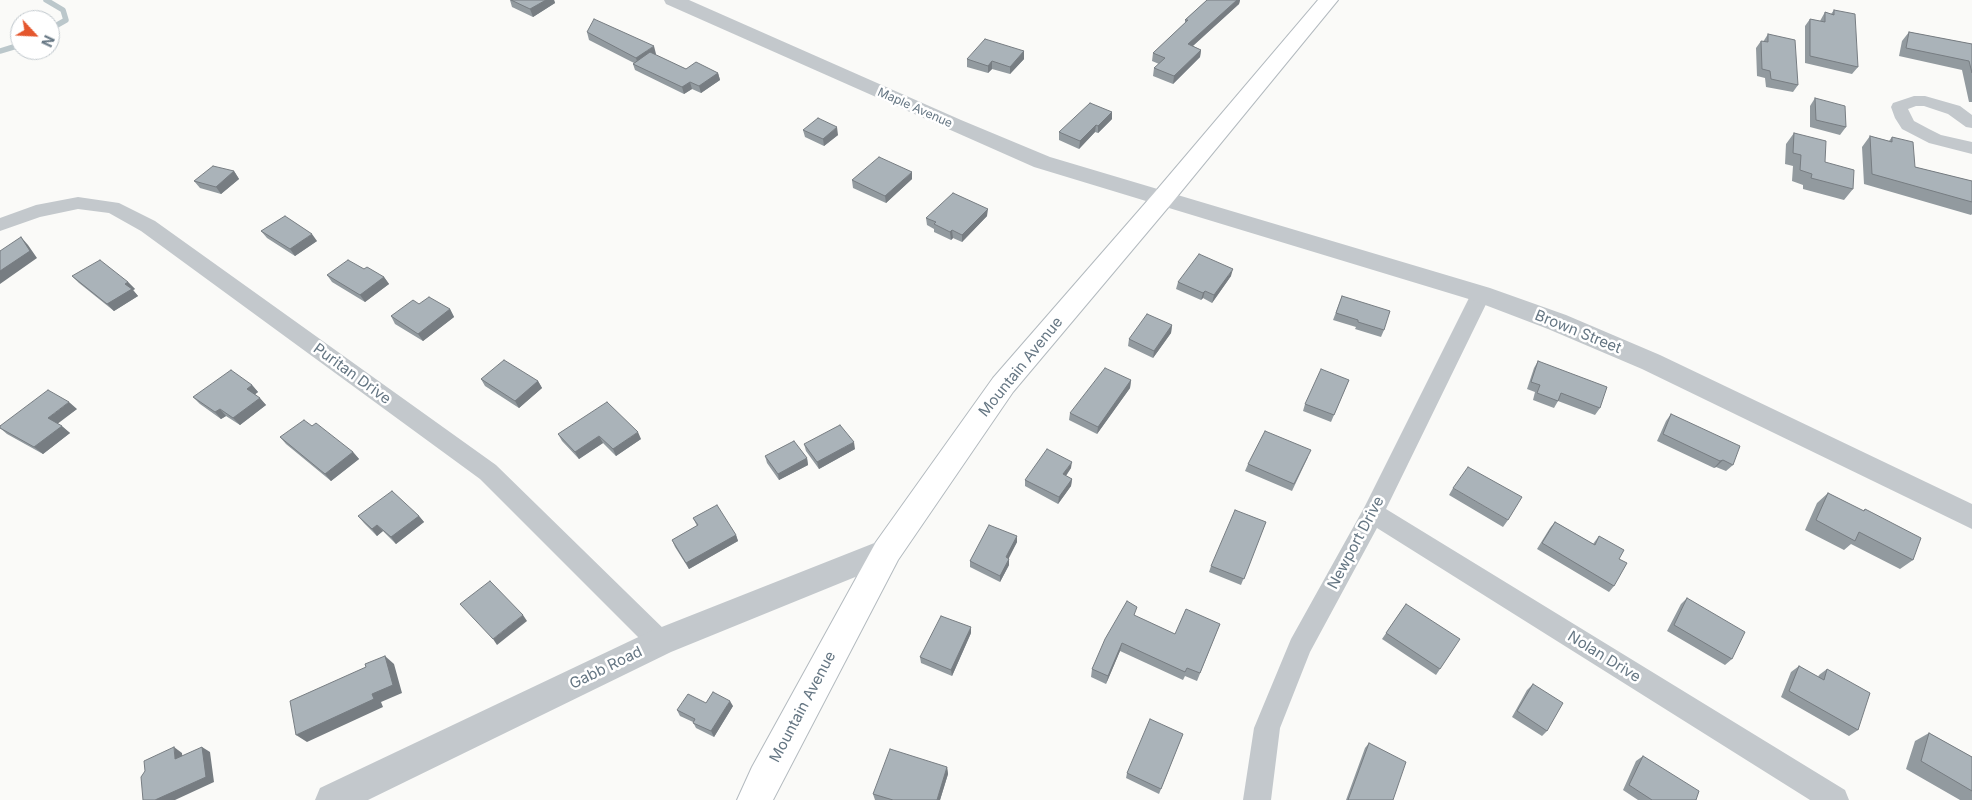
<!DOCTYPE html>
<style>
body{margin:0}
#map{position:relative;width:1972px;height:800px;overflow:hidden;background:#fafaf8;font-family:Inter,sans-serif}
canvas{display:block}
.north{position:absolute;left:10px;top:10px;width:50px;height:50px;box-sizing:border-box;background:#fff;border:1px solid #c1c8cd;border-radius:50%;rotate:115deg;font-size:14px;font-weight:700;line-height:20px;text-align:center;color:#657683}
.north::after{content:'';display:block;margin:auto;width:18px;height:22px;background:#e4572e;clip-path:polygon(50% 0,100% 100%,50% 72%,0 100%)}
</style>
<div id="map">
<canvas width="1972" height="800"></canvas>
<div class="north">N</div>
</div>
<script>
const c = document.querySelector('canvas').getContext('2d');
c.lineJoin = 'round';
function toPath(rows) {
  const path = new Path2D();
  for (const r of rows) {
    path.moveTo(r[0], r[1]);
    for (let i = 2; i < r.length; i += 2) path.lineTo(r[i], r[i + 1]);
  }
  return path;
}
function stroke(path, color, width, dash) {
  c.strokeStyle = color;
  c.lineWidth = width;
  c.lineCap = dash ? 'butt' : 'round';
  c.setLineDash(dash || []);
  c.stroke(path);
}
function fill(path, color) {
  c.fillStyle = color;
  c.fill(path, 'evenodd');
}
function drawText(font, color, halo, rows, align = 'center') {
  c.font = font + ' Inter,sans-serif';
  c.lineWidth = 5;
  c.setLineDash([]);
  c.textBaseline = 'middle';
  c.strokeStyle = halo;
  c.fillStyle = color;
  for (const [text, x, y, turn = 0] of rows) {
    c.save();
    c.translate(x, y);
    c.rotate((+turn || 0) * Math.PI / 180);
    c.textAlign = isNaN(turn) ? turn : align;
    if (halo) c.strokeText(text, 0, 0);
    c.fillText(text, 0, 0);
    c.restore();
  }
}
const stream = toPath([
 [46,0,63,10,66,20,50,29],
 [0,51,20,45]
]);
const minor = toPath([
 [1914,96,1925,96,1960,106,1972,115,1972,128,1966,127,1948,114,1924,106,1916,106,1908,109,1914,121,1929,129,1941,135,1972,142,1972,154,1929,143,1902,129,1895,118,1891,107,1893,103,1914,96],
 [78,197,119,203,155,221,496,465,669,634,672,642,669,650,660,654,651,650,480,479,141,231,109,213,78,209,40,217,0,231,0,218,36,205,78,197],
 [1481,287,1488,289,1491,294,1386,509,1845,790,1849,800,1810,800,1377,528,1310,652,1280,728,1271,800,1243,800,1254,728,1291,639,1365,506,1471,294,1474,289,1481,287]
]);
const tertiary = toPath([
 [664,0,689,0,961,120,1050,157,1490,288,1566,315,1660,355,1972,504,1972,529,1642,369,1548,329,1472,300,1034,167,666,4,664,0],
 [887,538,897,542,902,551,897,560,671,652,368,800,315,800,320,788,649,632,887,538]
]);
const secondary = toPath([
 [1318,0,1338,0,1171,204,1013,392,898,560,773,800,737,800,752,767,876,542,993,378,1155,192,1318,0]
]);
const wall = toPath([
 [510,0,554,0,555,3,533,17,512,7],
 [1207,0,1240,0,1239,4,1193,46,1201,50,1200,57,1173,84,1153,76,1154,68,1159,64,1152,61,1153,53,1185,23,1185,20],
 [1834,10,1858,67,1852,74,1805,63,1805,26,1810,19,1820,21,1825,12,1831,14],
 [587,32,656,54,655,55,686,69,718,73,720,80,701,93,692,89,684,94,635,70,633,64,634,63,589,40],
 [1909,32,1972,44,1972,102,1969,102,1962,70,1899,56,1902,41],
 [1768,34,1798,85,1793,92,1766,87,1765,78,1757,76,1756,48,1761,41,1763,42],
 [1024,51,1024,59,1010,74,992,69,988,73,967,67,967,59],
 [1815,98,1846,127,1840,135,1810,127,1810,106],
 [1112,119,1098,133,1095,132,1079,149,1059,140,1059,132],
 [803,130,838,135,824,146,805,137],
 [1794,133,1853,189,1844,200,1803,189,1803,185,1792,181,1793,166,1785,164,1786,144],
 [1870,136,1889,141,1892,137,1915,167,1972,181,1972,214,1971,215,1864,184,1862,147],
 [234,171,239,179,221,194,200,188,194,181],
 [912,179,886,203,853,188,852,180],
 [987,216,962,242,953,238,951,240,934,232,934,229,927,225,926,218],
 [261,231,317,241,295,256,267,238],
 [364,269,384,277,389,284,365,302,332,282,327,275],
 [72,276,128,282,135,289,133,290,138,296,114,311,79,283],
 [1231,276,1212,303,1203,298,1201,300,1176,289,1178,282],
 [1342,296,1384,330,1381,337,1355,329,1356,327,1333,320],
 [419,304,450,309,454,317,423,341,395,324,391,316],
 [1172,325,1171,333,1153,358,1128,346,1129,339],
 [1538,361,1600,408,1595,415,1558,401,1554,408,1533,400,1535,392,1527,389,1534,368],
 [481,379,538,381,542,388,519,408,485,386],
 [1131,380,1130,388,1097,434,1069,420,1070,413],
 [1349,380,1331,422,1303,411,1305,404],
 [252,385,258,392,255,394,266,405,240,425,226,416,221,419,200,404,193,397],
 [77,409,57,423,70,433,43,454,7,434,0,428],
 [1671,414,1733,465,1726,471,1716,467,1714,468,1657,441,1666,421],
 [312,426,353,452,359,459,331,481,286,444,280,437],
 [558,434,641,439,616,456,603,443,579,459,562,441],
 [804,444,855,449,819,469,806,451],
 [765,456,807,458,808,465,779,480,767,463],
 [1308,457,1292,491,1245,471,1248,464],
 [1071,468,1066,476,1072,479,1071,486,1058,504,1025,486,1025,480],
 [1453,488,1508,520,1503,527,1449,495],
 [1828,493,1863,511,1865,509,1913,560,1900,569,1851,544,1844,550,1805,530,1817,503],
 [358,516,419,516,424,522,396,544,383,531,377,536,364,523],
 [693,518,736,535,738,541,689,569,675,547,672,540,697,526],
 [1266,522,1241,585,1209,572,1211,566],
 [1555,522,1593,544,1599,536,1619,559,1614,586,1609,592,1537,549,1550,528],
 [1017,536,1017,542,1008,558,1009,559,1009,565,1000,582,970,567,970,561],
 [1687,598,1732,659,1725,665,1667,631,1681,604],
 [1406,604,1440,669,1436,675,1382,639],
 [1135,616,1175,634,1220,624,1197,681,1185,676,1183,680,1120,651,1106,684,1091,677,1092,669],
 [971,633,952,676,921,663,920,657],
 [1799,666,1818,677,1819,675,1827,669,1858,730,1849,736,1781,697,1791,672],
 [1533,684,1547,731,1542,736,1512,717,1527,690],
 [706,703,733,706,714,737,696,728,693,722,680,716,677,710],
 [1929,733,1972,757,1972,800,1960,800,1906,769,1915,741],
 [1183,734,1159,794,1126,778,1127,773],
 [1369,743,1393,800,1346,800,1365,748],
 [1643,756,1696,800,1638,800,1623,790,1636,761],
 [947,767,948,774,940,800,875,800,873,794]
]);
const shadedWall = toPath([
 [546,0,554,0,555,3,533,17,530,9],
 [1237,0,1240,0,1239,4,1186,52,1188,44],
 [654,46,656,54,638,65,636,58],
 [1201,50,1200,57,1173,84,1174,76],
 [1024,51,1024,59,1010,74,1010,67],
 [992,61,992,69,988,73,988,66],
 [718,73,720,80,701,93,699,86],
 [690,82,692,89,684,94,682,87],
 [1112,112,1112,119,1098,133,1098,126],
 [1096,125,1095,132,1079,149,1080,141],
 [837,127,838,135,824,146,823,139],
 [234,171,239,179,221,194,216,187],
 [912,172,912,179,886,203,885,196],
 [988,209,987,216,962,242,962,235],
 [952,230,953,238,951,240,950,232],
 [312,234,317,241,295,256,290,249],
 [21,237,28,245,37,258,0,284,0,271],
 [1233,269,1231,276,1212,303,1214,295],
 [384,277,389,284,365,302,360,295],
 [128,282,135,289,133,290,138,296,114,311,107,304,125,284],
 [1205,291,1203,298,1201,300,1203,293],
 [450,309,454,317,423,341,418,334],
 [1172,325,1171,333,1153,358,1154,351],
 [1131,380,1130,388,1097,434,1098,427],
 [538,381,542,388,519,408,515,401],
 [252,385,258,392,253,396,247,389],
 [260,398,266,405,240,425,233,418],
 [69,402,77,409,56,425,48,418],
 [220,409,226,416,221,419,215,412],
 [62,426,70,433,43,454,34,447],
 [638,432,641,439,616,456,613,449],
 [599,436,603,443,579,459,575,452],
 [854,442,855,449,819,469,817,462],
 [353,452,359,459,331,481,325,474],
 [807,458,808,465,779,480,778,474],
 [1723,460,1716,467,1714,468,1720,461],
 [1072,462,1071,468,1062,481,1063,474],
 [1072,479,1071,486,1058,504,1059,497],
 [419,516,424,522,396,544,391,537],
 [377,525,383,531,377,536,372,529],
 [736,535,738,541,689,569,686,563],
 [1017,536,1017,542,1006,564,1006,557],
 [1009,559,1009,565,1000,582,1000,576],
 [523,615,527,621,497,645,493,639],
 [971,627,971,633,952,676,951,670],
 [1122,643,1120,651,1106,684,1108,676],
 [385,656,394,664,402,693,381,702,383,707,307,742,296,735,372,694],
 [730,701,733,706,714,737,711,731],
 [174,747,182,753,183,764,175,759],
 [202,747,210,752,214,782,175,800,155,800],
 [947,767,948,774,940,800,937,800]
]);
const building = toPath([
 [511,0,546,0,530,9,511,0],
 [1207,0,1237,0,1188,44,1201,50,1174,76,1154,68,1165,58,1153,53,1188,20,1185,20,1207,0],
 [1834,10,1855,14,1858,67,1810,56,1810,19,1825,22,1825,12,1834,15,1834,10],
 [594,19,654,46,636,58,587,32,594,19],
 [1909,32,1972,44,1972,73,1969,61,1906,48,1909,32],
 [1768,34,1795,40,1798,85,1771,79,1770,71,1762,69,1761,41,1768,42,1768,34],
 [985,39,1024,51,1010,67,992,61,988,66,967,59,985,39],
 [650,52,686,69,696,62,718,73,699,86,690,82,682,87,633,64,650,52],
 [1815,98,1845,106,1846,127,1816,120,1815,98],
 [1090,103,1112,112,1098,126,1096,125,1080,141,1059,132,1090,103],
 [818,118,837,127,823,139,803,130,818,118],
 [1794,133,1826,141,1825,162,1854,170,1853,189,1811,178,1812,174,1800,170,1801,155,1793,153,1794,133],
 [1870,136,1892,142,1892,137,1913,142,1915,167,1972,181,1972,202,1872,174,1870,136],
 [879,157,912,172,885,196,852,180,879,157],
 [213,166,234,171,216,187,194,181,213,166],
 [953,193,988,209,962,235,952,230,950,232,934,224,936,222,926,218,953,193],
 [285,216,312,234,290,249,261,231,285,216],
 [21,237,30,251,0,271,0,251,21,237],
 [1199,254,1233,269,1214,295,1205,291,1203,293,1178,282,1199,254],
 [100,260,128,282,125,284,132,289,107,304,72,276,100,260],
 [348,260,364,269,367,267,384,277,360,295,327,275,348,260],
 [1342,296,1390,311,1384,330,1358,322,1358,320,1336,313,1342,296],
 [429,297,450,309,418,334,391,316,413,300,419,304,429,297],
 [1147,314,1172,325,1154,351,1129,339,1147,314],
 [504,360,538,381,515,401,481,379,504,360],
 [1538,361,1607,387,1600,408,1561,393,1558,401,1537,393,1540,385,1531,382,1538,361],
 [1105,368,1131,380,1098,427,1070,413,1105,368],
 [1321,369,1349,380,1334,415,1305,404,1321,369],
 [231,370,252,385,247,389,260,398,233,418,220,409,215,412,193,397,231,370],
 [48,390,69,402,48,418,62,426,34,447,0,428,0,426,48,390],
 [607,402,638,432,613,449,599,436,575,452,558,434,607,402],
 [1671,414,1740,446,1733,465,1723,460,1720,461,1663,434,1671,414],
 [304,420,312,426,316,423,353,452,325,474,280,437,304,420],
 [840,425,854,442,817,462,804,444,840,425],
 [1265,431,1311,450,1294,484,1248,464,1265,431],
 [794,441,807,458,778,474,765,456,794,441],
 [1047,449,1072,462,1063,474,1072,479,1059,497,1025,480,1047,449],
 [1468,467,1522,497,1508,520,1453,488,1468,467],
 [392,491,419,516,391,537,377,525,372,529,358,516,392,491],
 [1828,493,1864,511,1865,509,1921,538,1913,560,1859,532,1855,541,1816,520,1828,493],
 [717,505,736,535,686,563,672,540,698,525,693,518,717,505],
 [1235,510,1266,522,1244,579,1211,566,1235,510],
 [1555,522,1595,545,1599,536,1624,550,1619,559,1627,563,1614,586,1542,543,1555,522],
 [989,525,1017,536,1006,557,1009,559,1000,576,970,561,989,525],
 [490,581,523,615,493,639,460,604,490,581],
 [1687,598,1745,632,1732,659,1674,625,1687,598],
 [1127,601,1137,607,1134,615,1175,634,1186,609,1220,624,1200,673,1187,668,1185,672,1122,643,1108,676,1092,669,1105,639,1127,601],
 [1406,604,1460,639,1440,669,1386,633,1406,604],
 [941,616,971,627,951,670,920,657,941,616],
 [385,656,393,685,372,694,374,699,296,735,290,701,366,667,365,664,385,656],
 [1799,666,1824,680,1827,669,1870,693,1858,730,1789,691,1799,666],
 [1533,684,1563,703,1547,731,1517,711,1533,684],
 [713,692,730,701,711,731,693,723,695,719,677,710,688,694,706,703,713,692],
 [1150,719,1183,734,1161,789,1127,773,1150,719],
 [1929,733,1972,757,1972,791,1921,761,1929,733],
 [1369,743,1406,762,1393,800,1348,800,1369,743],
 [174,747,175,759,202,747,206,777,155,800,143,800,141,777,145,771,144,761,174,747],
 [890,749,947,767,937,800,893,800,873,794,890,749],
 [1643,756,1699,791,1696,800,1652,800,1629,785,1643,756]
]);
const farStreetnames = [
 ["Maple Avenue",915,108,24]
];
const streetNames = [
 ["Brown Street",1578,332,22],
 ["Mountain Avenue",1021,367,-51],
 ["Puritan Drive",352,374,36],
 ["Newport Drive",1356,543,-62],
 ["Nolan Drive",1604,657,32],
 ["Gabb Road",606,668,-26],
 ["Mountain Avenue",803,707,-62]
];
stroke(stream, '#bbc7cb', 5.5);
stroke(secondary, '#b3babf', 2);
fill(minor, '#c3c8cc');
fill(tertiary, '#c3c8cc');
fill(secondary, '#fff');
fill(wall, '#929a9f');
fill(shadedWall, '#777d82');
fill(building, '#aab3b9');
stroke(building, '#777d82', 1);
drawText('12px', '#657683', '#fff', farStreetnames);
drawText('15px', '#657683', '#fff', streetNames);
</script>
